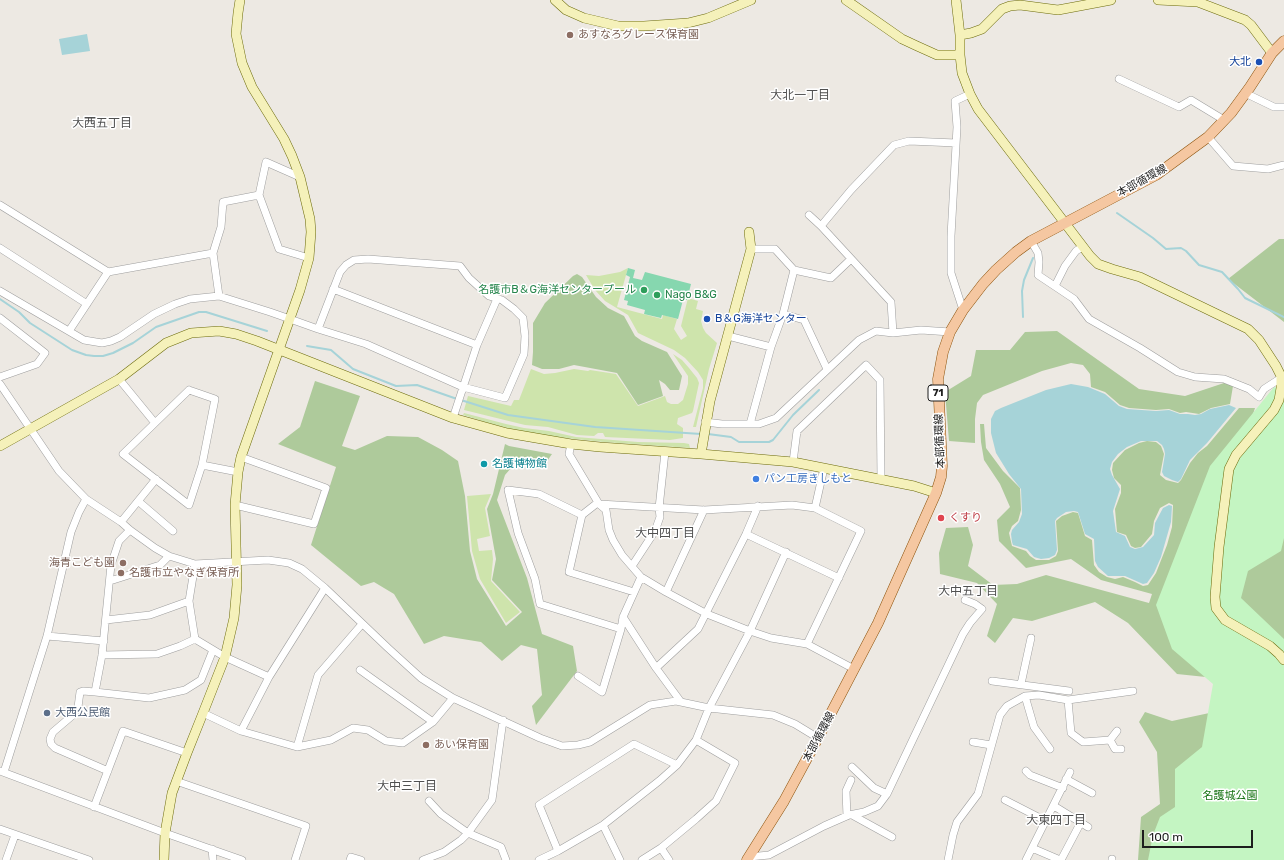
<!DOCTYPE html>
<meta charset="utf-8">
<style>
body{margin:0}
#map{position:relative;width:1284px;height:860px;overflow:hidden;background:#ede9e3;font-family:Rubik,sans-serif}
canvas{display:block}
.scale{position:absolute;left:1142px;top:830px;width:111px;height:18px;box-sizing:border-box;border:2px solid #1d1d1d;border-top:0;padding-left:5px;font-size:12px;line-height:14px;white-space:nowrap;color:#1d1d1d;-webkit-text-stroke:3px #fff;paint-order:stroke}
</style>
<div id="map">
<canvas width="1284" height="860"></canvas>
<div class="scale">100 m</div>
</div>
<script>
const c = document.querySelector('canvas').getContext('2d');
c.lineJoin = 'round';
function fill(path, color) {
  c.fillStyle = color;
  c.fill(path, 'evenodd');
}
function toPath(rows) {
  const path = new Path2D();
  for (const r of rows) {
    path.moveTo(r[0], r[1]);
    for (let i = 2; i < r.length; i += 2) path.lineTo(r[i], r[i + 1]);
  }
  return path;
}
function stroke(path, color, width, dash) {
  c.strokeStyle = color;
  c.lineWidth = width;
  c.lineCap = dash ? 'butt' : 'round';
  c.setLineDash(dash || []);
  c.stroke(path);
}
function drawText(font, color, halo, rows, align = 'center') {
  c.font = font + ' Rubik,"Noto Sans JP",sans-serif';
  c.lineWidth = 3;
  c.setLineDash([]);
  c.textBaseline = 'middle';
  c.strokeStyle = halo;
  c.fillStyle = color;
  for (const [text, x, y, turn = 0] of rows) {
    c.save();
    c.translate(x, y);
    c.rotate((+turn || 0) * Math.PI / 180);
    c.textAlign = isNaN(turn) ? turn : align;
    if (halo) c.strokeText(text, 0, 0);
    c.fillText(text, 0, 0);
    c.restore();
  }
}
const grass = toPath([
 [628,268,617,307,662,319,663,315,677,319,674,329,681,340,687,336,681,326,688,298,698,301,696,309,703,311,701,321,703,328,706,333,717,343,709,369,696,427,693,427,703,388,703,380,698,372,685,358,674,350,638,333,628,315,605,301,595,290,586,275,599,276,620,272],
 [673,354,682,360,689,368,697,378,699,383,693,411,692,413,678,418,677,424,683,428,683,438,670,440,605,437,603,433,598,433,594,436,577,435,548,427,525,425,464,410,468,396,511,406,514,400,519,400,531,369,544,374,555,373,574,369,588,371,590,370,616,374,638,406,665,396,667,402,671,404,678,404,683,400,688,384,688,376],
 [464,413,506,424,524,428,549,431,576,437,638,442,684,443,689,444,690,448,603,442,556,437,518,431,488,423,463,415],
 [491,494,485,508,490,536,477,539,479,551,492,550,493,559,491,581,520,612,506,623,480,579,472,551,467,496]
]);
const forest = toPath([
 [1279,239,1284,239,1284,322,1228,279],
 [577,274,582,277,596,297,608,308,624,316,635,336,642,341,667,352,682,376,679,390,670,390,665,384,659,380,663,396,638,405,617,373,574,365,559,369,542,369,532,365,533,352,533,323,545,303,573,276],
 [1057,331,1139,389,1185,396,1224,383,1233,386,1230,404,1211,408,1199,414,1186,412,1180,413,1169,409,1156,410,1129,408,1120,405,1105,392,1091,387,1090,374,1083,365,1071,363,1042,371,983,395,977,403,975,419,975,443,949,441,945,392,971,376,976,350,1010,350,1025,332],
 [315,381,360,396,342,446,355,450,387,436,418,437,442,450,458,461,465,496,470,551,477,579,506,626,522,612,492,580,496,559,487,509,493,494,505,444,509,446,552,454,543,467,518,460,505,475,497,500,527,578,542,634,573,646,577,671,536,725,532,706,542,695,537,649,521,645,502,661,481,642,444,636,424,644,394,594,374,582,361,586,311,545,336,467,278,444,300,427],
 [1284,398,1284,653,1230,613],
 [1239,408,1255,408,1250,423,1217,481,1284,860,1138,860,1141,817,1160,804,1157,752,1139,722,1145,712,1172,721,1228,709,1225,679,1177,674,1128,623,1095,602,1032,621,1013,618,995,643,987,636,997,604,977,583,940,574,939,553,946,528,968,527,973,545,968,566,993,585,1017,584,1046,575,1149,603,1152,594,1101,580,1071,559,1026,568,999,541,997,520,1010,507,1000,484,984,460,981,442,980,424,984,424,986,448,1003,471,1020,488,1021,510,1018,521,1012,526,1009,533,1012,546,1026,551,1030,556,1036,560,1049,560,1056,556,1058,551,1056,521,1062,516,1073,512,1078,513,1085,536,1092,540,1094,565,1099,572,1107,577,1115,579,1123,577,1135,582,1143,586,1148,585,1156,573,1167,545,1172,527,1173,505,1169,503,1160,508,1154,521,1152,534,1141,547,1135,548,1131,546,1126,535,1117,532,1115,509,1121,493,1121,485,1114,478,1112,470,1113,463,1125,450,1139,443,1147,441,1156,442,1161,446,1164,454,1160,475,1166,480,1178,483,1181,480,1190,463,1198,453,1207,446]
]);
const park = toPath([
 [1274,387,1284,389,1284,538,1281,551,1248,571,1241,598,1284,639,1284,860,1148,860,1153,835,1160,817,1175,807,1175,769,1202,747,1213,684,1172,649,1156,605,1210,466]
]);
const pitch = toPath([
 [628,268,635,270,633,278,642,280,645,272,691,284,687,300,683,300,678,319,662,315,661,318,644,314,645,310,627,305,628,301,624,300,630,277,626,275]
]);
const water = toPath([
 [87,34,90,51,62,55,59,39],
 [1071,384,1088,387,1105,394,1119,406,1127,409,1156,411,1169,410,1180,414,1188,414,1195,415,1201,414,1210,409,1229,405,1236,408,1207,443,1190,460,1181,479,1178,482,1172,480,1164,476,1162,472,1165,454,1164,449,1162,445,1157,441,1141,441,1127,447,1118,454,1112,462,1110,469,1112,475,1120,489,1113,511,1116,532,1125,536,1130,547,1135,549,1143,547,1154,535,1155,523,1163,508,1169,505,1172,506,1171,522,1161,557,1154,573,1147,583,1143,584,1125,576,1108,576,1098,567,1095,561,1094,539,1085,534,1078,512,1074,511,1066,512,1057,518,1055,521,1057,550,1055,555,1049,558,1041,559,1034,557,1027,549,1013,545,1012,542,1011,534,1012,530,1019,522,1022,514,1021,489,1009,474,996,453,991,433,991,419,995,411,1001,408,1046,390]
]);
const stream = toPath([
 [1117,213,1153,238,1166,249,1181,248,1186,251,1199,265,1222,272,1238,289,1245,298,1284,317],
 [0,299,19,312,30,323,72,350,86,355,94,356,103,356,113,353,133,343,156,327,199,312,206,312,267,331],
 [1023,317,1022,291,1024,280,1033,258],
 [307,346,331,350,353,369,396,386,417,385,457,399],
 [461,400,508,415,595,427,701,434],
 [708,434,731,437,739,442,769,442,773,440,793,415,819,390]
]);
const street = toPath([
 [1119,79,1179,107,1191,100,1224,120],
 [1245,93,1274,107,1284,107],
 [1208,137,1233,166,1268,169,1284,165],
 [300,177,266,162,259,195,279,249,309,258],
 [0,205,108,272,213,253],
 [809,215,821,226,891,302,893,333],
 [821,226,851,190,894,145,909,141,956,143],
 [1031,241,1038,253,1039,262,1038,275,1074,299,1089,319,1140,348,1178,372,1195,377,1224,379,1249,389,1259,397,1264,389,1281,378],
 [0,248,87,304],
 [751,249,775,249,794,270,831,278,851,259],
 [1055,286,1065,266,1076,251,1082,247],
 [333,289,477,345],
 [0,291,84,340,102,343,111,341,120,337,154,314,175,304,190,299,219,296,270,312,290,319,318,329,366,344,463,387,505,398,524,354,525,336,523,318,514,309,502,300,489,296,469,278,460,266,368,259,354,260,346,265,340,272,318,329],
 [219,296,213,253,221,227,223,202,259,195],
 [963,310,951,273,951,236,957,127,955,101,970,94],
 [783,314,804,320,827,369],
 [0,318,45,353,37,364,0,377],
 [69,331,108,272],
 [728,336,771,347],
 [119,379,155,423],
 [0,384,59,471,86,499,121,522,130,530,155,548,169,556,195,564,268,560,289,563,302,569,325,588,388,648,421,678,453,698,540,738,562,746,578,745,590,742,650,705,676,701,709,708,773,715,795,724,818,738],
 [189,390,215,399,202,465,189,505,123,454,189,390],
 [453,418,477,345,497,299],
 [705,422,722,424,759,424,776,418,859,340,876,331,893,333,921,330,950,332],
 [750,424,771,347,783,314,794,270],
 [571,444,569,454,599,504,606,510,609,530,613,540,622,555,641,577,666,592,707,614,750,631,771,638,807,644,854,669],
 [793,462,797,431,866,365,880,380,881,479],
 [202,465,238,472],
 [138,501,173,531],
 [235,505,314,524,326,488,241,457],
 [815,508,824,468],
 [582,515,569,572,634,592],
 [121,522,156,479],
 [746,534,839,578],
 [632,566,655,531,660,517,659,508,665,452],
 [110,581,160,565,169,556],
 [666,592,704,510],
 [623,617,656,668,698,629,746,534,758,506],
 [106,620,150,615,189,601],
 [621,629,540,604,535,579,518,533,508,490,539,494,582,515,596,504,599,504,704,510,792,505,815,508,861,531,807,644],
 [47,636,104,641],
 [195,639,225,657,269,677],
 [195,639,189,601,195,564],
 [102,655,157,654,180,646,195,639],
 [656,668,681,702],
 [360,670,433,722],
 [578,676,602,692,621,629,623,617,641,577],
 [992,681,1069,691],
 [1021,684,1031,638],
 [95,692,102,655,111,565,119,541,130,530],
 [1025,696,1034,727,1050,749],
 [1068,700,1133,691],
 [203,713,241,731,297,747,331,740,353,728,368,730,386,741,403,743,433,722,453,698],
 [241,731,269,677,325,588],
 [1110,740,1117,731],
 [973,742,991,745],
 [297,747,318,675,362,624],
 [852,767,874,788,887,794],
 [0,771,165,833,242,860],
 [108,771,55,748,51,744,50,739,53,732,73,715,78,707,80,692,83,691,95,692,149,698,185,690,201,680,213,650],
 [1026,771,1030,775,1063,788],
 [4,772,47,636,71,532,79,512,86,499],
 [1066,779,1092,793],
 [176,781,306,826,295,860],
 [1005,800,1046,821],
 [429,801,441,814,468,833,501,847,506,860],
 [1054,806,1088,827],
 [94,807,123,731,187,753],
 [852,815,892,837],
 [847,816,846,791,851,780],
 [603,825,620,860],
 [0,829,89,860],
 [661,848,669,860],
 [1032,848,1060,860],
 [212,849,213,860],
 [558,851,539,805,634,744,677,765],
 [749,857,769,855,824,826,849,815,864,812,878,806,887,794,963,634,970,623,982,609,975,604,965,600],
 [6,860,15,835],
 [350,860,351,857,361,860],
 [423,860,444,852,461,840,468,833,492,800,503,720],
 [539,860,558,851,603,825,659,781,677,765,696,740,709,708,750,631,786,552],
 [642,860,661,848,696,819,716,801,735,763,696,740],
 [948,860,953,835,957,822,978,794,1000,715,1007,706,1025,696,1039,695,1068,700,1071,733,1083,742,1110,740,1115,749,1121,749],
 [1026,860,1070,772],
 [1061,860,1081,822],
 [1112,860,1112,859]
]);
const secondary = toPath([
 [555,0,566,10,584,18,618,26,644,26,688,23,708,18,751,0],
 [846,0,902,39,917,46,937,55,960,55],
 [956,0,960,35,960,55,962,73,970,94,978,109,1090,256,1098,264,1112,269,1140,277,1248,329,1259,340,1276,366,1281,376,1281,388,1279,400,1274,410,1236,455,1229,469,1219,547,1215,597,1216,608,1225,620,1270,646,1279,654,1284,660],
 [1158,0,1198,2,1245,20,1251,25,1272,53],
 [960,35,971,33,982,29,1002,9,1010,6,1020,5,1058,10,1111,0],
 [0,446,119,379,166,343,191,333,219,331,236,334,257,341,453,418,507,433,571,444,600,447,701,454,793,462,914,486,936,493],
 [701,454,710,401,751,249,749,232],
 [164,860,165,833,172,793,187,753,203,713,225,657,234,618,237,585,235,505,238,472,241,457,300,290,309,258,311,232,310,219,300,177,292,156,284,139,252,87,242,63,236,34,238,13,240,0]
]);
const primary = toPath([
 [747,860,784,801,818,738,878,623,936,493,941,477,942,466,938,379,943,352,950,332,963,310,983,284,996,270,1016,252,1031,241,1156,175,1208,137,1231,113,1250,87,1272,53,1284,41]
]);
const markers = [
 [570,35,4,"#8d6e63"],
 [1259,62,4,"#1a4fb4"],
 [644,290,4,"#2e9e5b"],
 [657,295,4,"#2e9e5b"],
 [707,319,4,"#1a4fb4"],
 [484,464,4,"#0f9aa8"],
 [756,479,4,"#3f7fe0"],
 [941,518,4,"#e0444e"],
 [123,563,4,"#8d6e63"],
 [121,573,4,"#8d6e63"],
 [47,713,4,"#5c6f8a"],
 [426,745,4,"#8d6e63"]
];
const shields = [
 [938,393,20]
];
const shieldNames = [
 ["71",938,393]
];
const educationNames = [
 ["あすなろグレース保育園",578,35],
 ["海青こども園",115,563,"right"],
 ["名護市立やなぎ保育所",129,573],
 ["あい保育園",434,745]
];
const transitNames = [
 ["大北",1251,62],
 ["B＆G海洋センター",715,319,"left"]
];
const streetNames = [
 ["本部循環線",1142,181,-29],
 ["本部循環線",940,441,-92],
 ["本部循環線",819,737,-62]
];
const leisureNames = [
 ["名護市B＆G海洋センタープール",636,290],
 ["Nago B&G",665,295,"left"]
];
const cultureNames = [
 ["名護博物館",492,464]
];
const shopNames = [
 ["パン工房きしもと",764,479]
];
const healthNames = [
 ["くすり",949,518]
];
const serviceNames = [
 ["大西公民館",55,713]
];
const parkNames = [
 ["名護城公園",1230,796]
];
const neighbourhoodNames = [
 ["大北一丁目",800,96],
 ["大西五丁目",102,124],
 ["大中四丁目",665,534],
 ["大中五丁目",968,592],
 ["大中三丁目",407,787],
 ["大東四丁目",1056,821]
];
fill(grass, '#cee4ac');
fill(forest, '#aeca9b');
fill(park, '#c4f5c2');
fill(pitch, '#86d7af');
fill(water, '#a6d3d8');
stroke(stream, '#a6d3d8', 2);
stroke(street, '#9e9e9e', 8);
stroke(secondary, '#6c6b0c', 10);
stroke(primary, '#8b510a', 11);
stroke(street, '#fff', 7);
stroke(secondary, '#f5f1ba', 9);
stroke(primary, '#f5c7a1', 10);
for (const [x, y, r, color] of markers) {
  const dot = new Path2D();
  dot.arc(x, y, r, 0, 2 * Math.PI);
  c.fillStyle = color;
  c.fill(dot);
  stroke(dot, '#fff', 1.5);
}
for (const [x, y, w] of shields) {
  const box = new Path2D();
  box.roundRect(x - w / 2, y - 8, w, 16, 3);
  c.fillStyle = '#fff';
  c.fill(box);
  stroke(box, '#1d1d1d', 1);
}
drawText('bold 10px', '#1d1d1d', null, shieldNames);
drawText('11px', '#785e54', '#fff', educationNames, 'left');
drawText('11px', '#164399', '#fff', transitNames, 'right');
drawText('11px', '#1d1d1d', '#fff', streetNames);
drawText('11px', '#27864d', '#fff', leisureNames, 'right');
drawText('11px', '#0d838f', '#fff', cultureNames, 'left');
drawText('11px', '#366cbe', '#fff', shopNames, 'left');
drawText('11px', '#be3a42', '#fff', healthNames, 'left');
drawText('11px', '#4e5e75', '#fff', serviceNames, 'left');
drawText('11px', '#167313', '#fff', parkNames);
drawText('12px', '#505050', '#fff', neighbourhoodNames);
</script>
